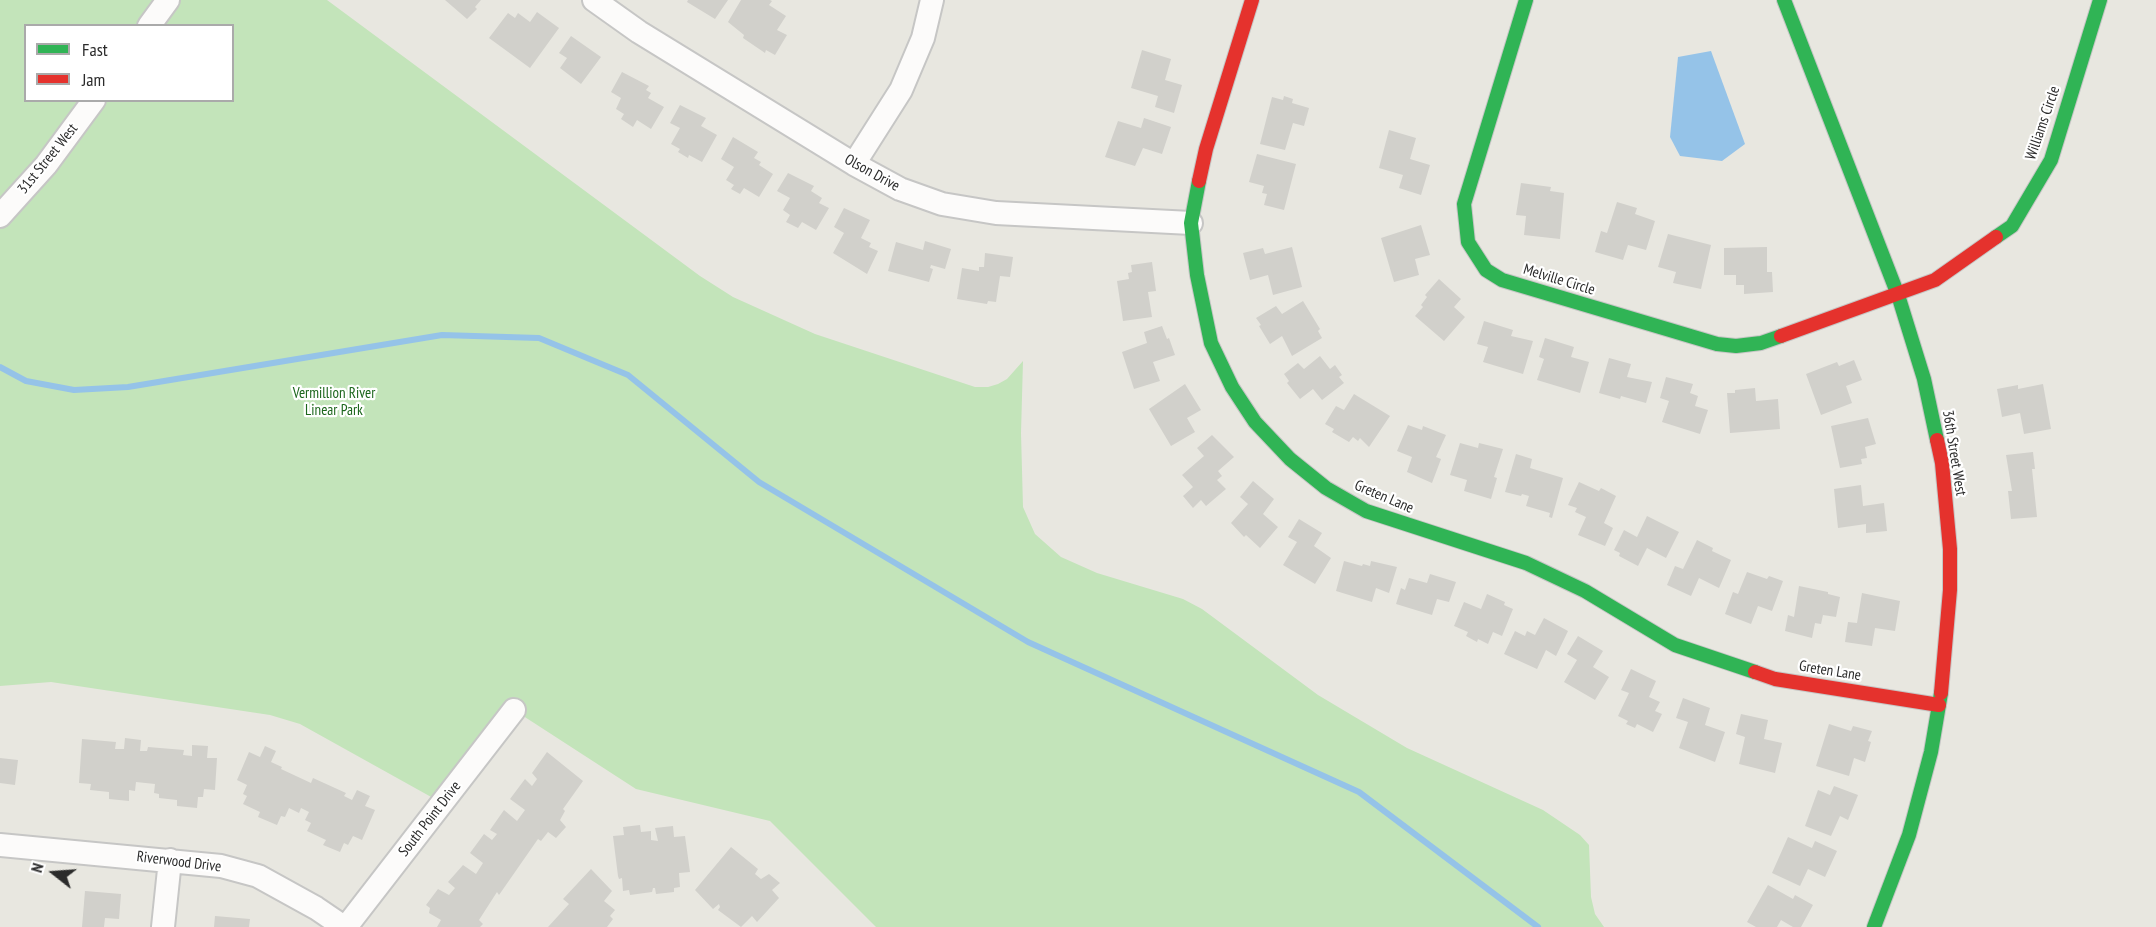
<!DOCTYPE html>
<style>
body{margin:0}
#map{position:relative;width:2156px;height:927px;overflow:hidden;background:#e8e7e0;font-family:"PT Sans Narrow",sans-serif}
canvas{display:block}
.legend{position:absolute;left:24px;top:24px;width:210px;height:78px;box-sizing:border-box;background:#fff;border:2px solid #aaa;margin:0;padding:8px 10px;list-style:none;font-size:18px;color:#2b2b2b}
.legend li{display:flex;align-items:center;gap:12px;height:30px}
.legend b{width:30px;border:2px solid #aaa}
.north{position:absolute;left:24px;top:843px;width:60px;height:60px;-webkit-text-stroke:4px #fff;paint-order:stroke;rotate:287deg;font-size:16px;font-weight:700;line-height:24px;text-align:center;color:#2b2b2b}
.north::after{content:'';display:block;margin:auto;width:21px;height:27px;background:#2b2b2b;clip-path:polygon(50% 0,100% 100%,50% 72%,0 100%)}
</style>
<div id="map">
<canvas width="2156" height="927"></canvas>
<ul class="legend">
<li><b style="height:8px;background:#30b455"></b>Fast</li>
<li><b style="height:8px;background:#e5322d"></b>Jam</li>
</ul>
<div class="north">N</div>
</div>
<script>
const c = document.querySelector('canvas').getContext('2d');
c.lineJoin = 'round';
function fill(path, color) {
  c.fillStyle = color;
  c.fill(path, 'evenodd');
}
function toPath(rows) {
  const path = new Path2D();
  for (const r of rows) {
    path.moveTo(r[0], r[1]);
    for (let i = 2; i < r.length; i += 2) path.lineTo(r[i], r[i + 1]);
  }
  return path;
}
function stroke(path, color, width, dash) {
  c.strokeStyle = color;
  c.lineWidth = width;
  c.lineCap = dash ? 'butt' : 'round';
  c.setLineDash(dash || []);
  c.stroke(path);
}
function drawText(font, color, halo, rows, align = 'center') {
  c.font = font + ' "PT Sans Narrow",sans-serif';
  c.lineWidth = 4.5;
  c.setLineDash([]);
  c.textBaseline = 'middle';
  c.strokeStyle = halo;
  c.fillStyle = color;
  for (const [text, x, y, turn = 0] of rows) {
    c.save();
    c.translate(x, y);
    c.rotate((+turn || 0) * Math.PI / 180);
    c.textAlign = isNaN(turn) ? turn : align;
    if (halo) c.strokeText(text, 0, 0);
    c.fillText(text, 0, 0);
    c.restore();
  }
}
const green = toPath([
 [0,0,327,0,700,276,733,297,815,334,975,387,988,387,998,384,1007,379,1023,361,1021,433,1023,507,1035,534,1061,557,1097,573,1183,599,1202,609,1318,695,1407,748,1543,810,1580,835,1589,845,1591,897,1595,914,1604,927,876,927,770,821,636,789,514,710,442,803,300,724,270,715,51,682,0,686],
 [26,26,232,26,232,100,26,100]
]);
const water = toPath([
 [1711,51,1745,144,1722,161,1680,156,1670,137,1678,57]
]);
const stream = toPath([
 [0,367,26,381,74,390,128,387,442,335,539,338,628,375,759,482,1028,642,1359,792,1538,927]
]);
const building = toPath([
 [445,0,481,0,475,7,477,9,467,19],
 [688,0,728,0,715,19,687,2],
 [741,0,770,0,772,1,769,5,786,16,777,30,787,35,775,55,766,50,765,53,743,38,744,35,728,22],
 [537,12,559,28,530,68,489,38,508,13,515,18,518,13,530,22],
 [571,36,601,57,581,84,560,68,567,58,559,53],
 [1142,50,1171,59,1165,80,1182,85,1174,113,1155,107,1158,96,1131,88],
 [622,72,649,86,646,90,651,93,648,98,664,107,651,129,637,120,633,127,621,119,624,114,616,109,621,98,611,92],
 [1284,96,1293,99,1292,103,1309,108,1304,126,1293,123,1285,150,1260,144,1272,97,1283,100],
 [680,105,706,118,701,126,717,135,702,162,689,155,688,158,678,152,680,149,671,144,680,128,670,123],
 [1144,118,1171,127,1162,154,1143,148,1135,166,1105,157,1118,121,1141,128],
 [1389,130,1416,138,1410,159,1430,165,1421,195,1399,188,1403,175,1379,168],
 [733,137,758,152,754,158,761,162,759,165,773,174,759,197,744,188,740,194,731,189,734,185,726,180,734,167,721,159],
 [1257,154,1296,164,1284,210,1264,205,1267,194,1262,193,1264,186,1249,182],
 [788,173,814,186,811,191,822,198,819,203,829,208,816,230,802,222,798,228,786,222,790,215,783,210,790,198,777,191],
 [1521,183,1551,187,1550,191,1564,193,1560,239,1524,235,1526,216,1516,215],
 [1617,202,1637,208,1635,214,1655,221,1646,250,1628,245,1623,260,1595,252,1601,231,1607,233],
 [844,208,870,220,861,238,871,243,869,247,878,251,867,274,833,253,844,233,834,227],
 [1421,225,1430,255,1415,259,1419,275,1394,282,1381,238],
 [1668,234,1711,245,1701,289,1673,283,1676,272,1658,267],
 [925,241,951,249,945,269,931,265,930,268,933,269,929,282,888,271,896,242,923,250],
 [1292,247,1302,287,1273,295,1268,275,1250,280,1243,253,1263,248,1265,254],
 [1767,247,1767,272,1772,272,1773,292,1744,294,1744,285,1736,285,1736,275,1724,275,1724,248],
 [985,253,1013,257,1010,277,1000,276,996,302,988,301,987,304,957,299,962,268,979,271,979,267,984,267],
 [1152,262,1156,291,1148,292,1152,317,1123,321,1117,281,1129,279,1128,273,1132,272,1131,265],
 [1439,279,1461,299,1454,307,1465,317,1444,341,1415,316,1423,307,1421,305,1427,297,1425,295],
 [1303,301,1320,329,1318,331,1322,338,1292,356,1282,336,1270,344,1259,326,1261,325,1256,318,1276,306,1282,314],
 [1484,321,1513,330,1511,336,1533,341,1523,374,1483,362,1488,347,1477,344],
 [1162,326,1167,339,1169,338,1175,355,1153,362,1160,381,1134,389,1122,352,1147,343,1144,332],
 [1545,338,1574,347,1571,357,1589,362,1580,393,1537,380,1544,359,1539,357],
 [1320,356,1330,369,1335,365,1342,375,1339,377,1344,383,1322,400,1313,389,1300,399,1287,383,1289,381,1284,374,1298,363,1304,369],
 [1609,358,1631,364,1627,377,1652,382,1646,403,1621,396,1620,399,1599,393],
 [1854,360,1862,380,1846,386,1852,403,1821,415,1806,374,1837,362,1839,366],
 [1666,377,1693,384,1690,393,1698,396,1695,406,1708,410,1700,434,1662,422,1669,401,1660,398],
 [1185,384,1201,410,1187,418,1195,432,1171,446,1149,409],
 [2043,384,2051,429,2024,434,2020,413,2002,417,1997,389,2018,385,2018,389],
 [1755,388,1756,401,1778,399,1780,429,1730,433,1727,393,1735,393,1735,390],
 [1354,394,1390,416,1369,447,1360,438,1358,441,1353,437,1349,442,1332,432,1334,429,1325,424,1336,406,1344,410],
 [1868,418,1876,444,1865,447,1867,458,1861,459,1862,464,1840,468,1831,426],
 [1408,425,1422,430,1423,426,1446,435,1436,457,1441,459,1432,483,1407,472,1412,457,1397,451],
 [1212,435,1234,457,1218,471,1222,476,1217,480,1226,489,1206,506,1201,500,1193,508,1183,496,1193,487,1182,475,1204,456,1197,448],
 [1460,443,1478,448,1479,443,1503,449,1494,477,1497,478,1491,499,1464,491,1467,480,1450,475],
 [2033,452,2035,469,2032,469,2037,517,2011,519,2008,491,2012,491,2006,455],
 [1516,454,1532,459,1530,468,1563,478,1552,518,1549,517,1550,513,1526,506,1529,496,1522,494,1521,496,1505,492],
 [1253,481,1274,499,1263,514,1278,527,1260,548,1246,535,1244,537,1231,523,1248,504,1240,497],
 [1579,482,1599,491,1601,488,1616,496,1604,523,1613,528,1605,546,1578,535,1586,517,1575,512,1577,508,1568,505],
 [1861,485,1863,506,1884,503,1887,531,1866,533,1866,524,1838,528,1834,489],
 [1647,516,1679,532,1666,558,1647,548,1638,566,1619,556,1620,553,1614,550,1624,530,1637,537],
 [1299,519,1322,533,1314,546,1331,558,1315,584,1283,565,1297,542,1288,537],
 [1697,540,1713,548,1712,551,1731,560,1719,588,1699,578,1691,596,1667,585,1675,566,1683,569],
 [1344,561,1362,566,1363,564,1370,566,1371,561,1397,567,1389,593,1376,588,1372,602,1336,591],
 [1747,572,1767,579,1769,576,1783,581,1772,611,1758,606,1751,624,1725,614,1733,592,1738,594],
 [1430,574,1456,582,1449,602,1437,599,1432,615,1396,604,1401,588,1405,590,1409,578,1427,583],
 [1799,586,1828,592,1828,594,1840,597,1836,617,1823,615,1821,624,1815,623,1812,638,1785,631,1788,615,1794,617],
 [1862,593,1900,601,1895,631,1875,628,1872,646,1845,642,1848,622,1857,623],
 [1487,594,1505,602,1504,605,1513,609,1502,636,1493,632,1488,644,1478,639,1477,642,1466,636,1468,632,1454,626,1464,602,1481,609],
 [1544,618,1568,631,1556,656,1546,650,1537,669,1504,654,1515,631,1525,636,1527,631,1535,635],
 [1578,636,1603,651,1593,667,1609,677,1595,700,1564,682,1577,660,1567,654],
 [1631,669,1656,681,1649,697,1660,702,1655,711,1662,714,1653,732,1637,724,1635,728,1626,724,1628,721,1618,716,1629,693,1621,690],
 [1683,698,1710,708,1705,725,1725,732,1715,762,1679,748,1688,722,1676,718],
 [1741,714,1768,720,1764,739,1782,743,1775,773,1739,764,1745,737,1736,734],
 [1829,724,1851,731,1853,726,1872,731,1868,741,1871,742,1865,762,1854,758,1849,776,1816,766],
 [125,738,141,740,140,751,147,751,148,747,184,750,183,755,192,756,192,745,208,746,207,758,217,758,215,790,204,789,203,797,198,797,197,808,177,806,177,800,159,798,159,794,154,793,155,784,136,782,135,791,129,790,129,801,109,799,109,792,90,790,91,784,79,783,82,739,116,742,115,749,124,749],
 [265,746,276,751,271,762,282,767,281,769,311,783,313,778,346,793,344,796,352,800,357,790,370,796,365,806,375,810,362,840,353,836,348,845,344,843,340,852,323,845,326,840,307,831,311,823,305,820,309,812,301,808,299,813,289,808,285,817,281,816,277,825,258,817,260,812,243,804,247,796,243,794,247,785,237,780,249,752,260,757],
 [547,752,583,781,563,809,565,811,560,820,566,827,556,838,548,832,541,841,538,839,499,895,497,892,479,920,483,924,480,927,437,927,441,920,429,913,430,908,426,905,438,889,449,895,455,888,448,882,463,865,476,874,483,863,470,853,484,834,492,840,497,834,490,830,504,810,517,821,525,810,510,799,525,779,532,786,537,779,532,773],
 [0,758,18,760,15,785,0,783],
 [1834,786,1858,795,1848,820,1840,816,1831,836,1805,826,1818,790,1830,795],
 [640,825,641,832,651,831,651,840,658,841,655,828,673,826,674,837,685,836,690,872,679,873,680,887,674,888,674,892,656,894,655,888,653,888,652,892,630,895,629,890,623,891,622,878,619,879,618,876,613,836,624,835,623,827],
 [1788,837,1812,848,1815,841,1837,851,1825,877,1808,869,1800,886,1772,873],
 [731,847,758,869,755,874,761,879,769,874,780,883,772,890,779,898,757,922,752,916,741,927,718,910,720,907,719,904,713,909,695,890],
 [591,869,612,891,604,901,615,910,610,916,613,919,607,927,548,927,569,904,563,899],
 [1768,885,1793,899,1795,895,1813,905,1801,927,1793,927,1781,920,1777,927,1756,927,1747,922],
 [85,891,121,894,119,919,105,918,104,927,82,927],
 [215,916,250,919,249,927,214,927]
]);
const street = toPath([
 [594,0,639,32,854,164,900,189,942,204,996,213,1191,223],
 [149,26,168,0],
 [854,164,901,90,923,38,932,0],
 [0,216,46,165,94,100],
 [0,845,221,866,258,876,316,908,344,927],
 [163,927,170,860],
 [346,927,514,710]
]);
const fast = toPath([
 [1526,0,1464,204,1468,242,1486,270,1502,280,1717,344,1736,346,1761,343,1781,336],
 [1784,0,1898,295,1924,379,1937,440],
 [1199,181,1191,223,1197,275,1211,343,1232,387,1255,422,1290,459,1326,488,1366,511,1526,563,1585,591,1675,645,1755,672],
 [1996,237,2012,226,2051,160,2100,0],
 [1874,927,1909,835,1931,752,1941,693]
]);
const jam = toPath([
 [1199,181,1206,149,1252,0],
 [1781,336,1935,280,1996,237],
 [1937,440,1942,463,1950,549,1950,590,1941,693],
 [1755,672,1775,679,1939,705]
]);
const streetNames = [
 ["Williams Circle",2043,123,-71],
 ["31st Street West",48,159,-51],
 ["Olson Drive",872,173,29],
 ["Melville Circle",1559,280,17],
 ["36th Street West",1954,453,81],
 ["Greten Lane",1384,497,23],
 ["Greten Lane",1830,671,9],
 ["South Point Drive",430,819,-52],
 ["Riverwood Drive",179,862,7]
];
const parkNames = [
 ["Vermillion River",334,394],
 ["Linear Park",334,411]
];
fill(green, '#c3e4ba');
fill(water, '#95c3e8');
stroke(stream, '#95c3e8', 6);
fill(building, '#d1d0cb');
stroke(street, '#c6c6c5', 26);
stroke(fast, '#c6c6c5', 16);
stroke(jam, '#c6c6c5', 16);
stroke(street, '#fcfbfa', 22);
stroke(fast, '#30b455', 14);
stroke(jam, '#e5322d', 14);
drawText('15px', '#2b2b2b', '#fff', streetNames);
drawText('15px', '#1c661c', '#fff', parkNames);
</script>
